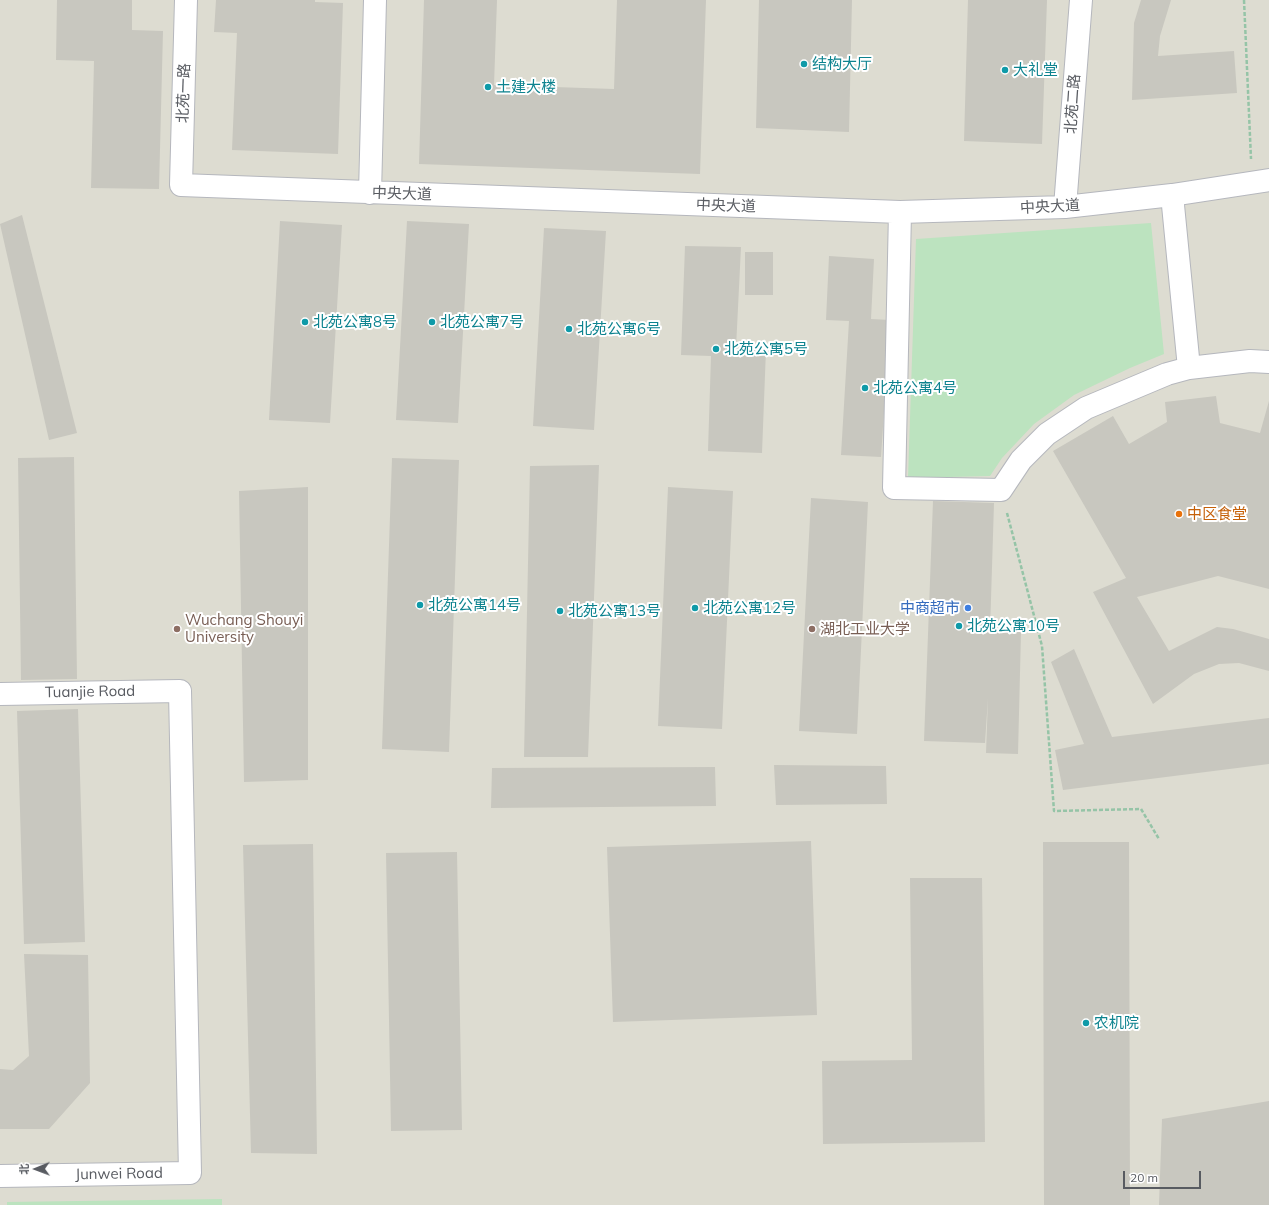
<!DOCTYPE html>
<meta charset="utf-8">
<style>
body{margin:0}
#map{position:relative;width:1269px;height:1205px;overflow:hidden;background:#eceae0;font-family:Mulish,"Noto Sans SC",sans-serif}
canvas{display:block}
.north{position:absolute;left:16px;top:1149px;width:40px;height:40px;-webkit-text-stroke:3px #fff;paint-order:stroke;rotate:269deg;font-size:11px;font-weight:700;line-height:16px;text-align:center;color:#585b61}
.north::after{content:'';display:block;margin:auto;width:14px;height:18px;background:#585b61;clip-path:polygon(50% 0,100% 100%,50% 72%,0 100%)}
.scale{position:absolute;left:1123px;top:1171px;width:78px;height:18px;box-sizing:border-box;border:2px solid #585b61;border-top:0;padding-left:5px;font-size:12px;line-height:14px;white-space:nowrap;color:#585b61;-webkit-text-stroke:3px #fff;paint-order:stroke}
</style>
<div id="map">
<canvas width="1269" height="1205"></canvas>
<div class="north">北</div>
<div class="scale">20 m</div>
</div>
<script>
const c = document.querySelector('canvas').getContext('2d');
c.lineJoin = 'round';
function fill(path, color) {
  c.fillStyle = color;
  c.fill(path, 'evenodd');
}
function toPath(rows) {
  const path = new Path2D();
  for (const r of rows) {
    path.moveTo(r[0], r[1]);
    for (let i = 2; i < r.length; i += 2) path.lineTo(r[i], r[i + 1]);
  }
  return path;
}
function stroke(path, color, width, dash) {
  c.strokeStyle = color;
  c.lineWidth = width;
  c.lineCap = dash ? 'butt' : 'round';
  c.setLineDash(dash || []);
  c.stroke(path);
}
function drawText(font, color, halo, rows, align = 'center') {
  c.font = font + ' Mulish,"Noto Sans SC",sans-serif';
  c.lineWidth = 4;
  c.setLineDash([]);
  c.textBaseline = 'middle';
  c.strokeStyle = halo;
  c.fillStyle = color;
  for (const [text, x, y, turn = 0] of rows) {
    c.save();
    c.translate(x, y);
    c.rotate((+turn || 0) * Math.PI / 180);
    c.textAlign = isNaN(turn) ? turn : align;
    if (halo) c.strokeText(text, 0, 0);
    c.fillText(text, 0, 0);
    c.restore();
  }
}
const education = toPath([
 [0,0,1269,0,1269,1205,0,1205]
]);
const green = toPath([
 [1151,223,1164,354,1130,368,1074,395,1034,424,1002,458,990,476,908,478,916,239],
 [222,1199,222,1205,7,1205,7,1202]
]);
const building = toPath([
 [57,0,132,0,132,30,163,31,159,189,91,188,94,61,56,60],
 [216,0,315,0,315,2,343,3,338,154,232,150,237,33,214,32],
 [424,0,497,0,494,85,614,89,617,0,706,0,700,174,419,164],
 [759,0,852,0,849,132,756,128],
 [968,0,1047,0,1042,144,964,141],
 [1141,0,1171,0,1160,36,1158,56,1234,51,1237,93,1132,100,1134,23],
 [22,215,77,433,49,440,0,224],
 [280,221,342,225,330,423,269,420],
 [407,221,469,224,458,423,396,420],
 [544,228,606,231,594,430,533,426],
 [685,246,741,247,736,348,766,349,762,453,708,451,711,356,681,355],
 [745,252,773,252,773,295,745,295],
 [829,256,874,259,871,319,890,320,881,457,841,455,849,321,826,320],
 [1216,396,1220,423,1260,433,1269,401,1269,589,1218,576,1137,597,1169,651,1217,627,1233,629,1269,639,1269,671,1239,663,1219,664,1194,674,1153,704,1093,592,1126,578,1053,451,1113,416,1129,444,1167,422,1165,402],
 [74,457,77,679,21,680,18,458],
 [392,458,459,460,449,752,382,749],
 [599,465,588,757,524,757,530,466],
 [308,487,308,780,244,782,239,491],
 [668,487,733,491,722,729,658,726],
 [811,498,868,502,857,734,799,731],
 [933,501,994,503,990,631,1021,632,1018,754,986,753,988,698,985,743,924,741],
 [1074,649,1112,737,1269,718,1269,764,1063,790,1055,750,1084,744,1051,662],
 [78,709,85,942,24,944,17,711],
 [774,765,886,766,887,804,776,805],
 [715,767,716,806,491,808,492,768],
 [811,841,817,1015,613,1022,607,847],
 [1043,842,1129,842,1130,1205,1044,1205],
 [313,844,317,1154,251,1153,243,845],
 [457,852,462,1130,391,1131,386,853],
 [910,878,982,878,985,1142,823,1144,822,1061,912,1060],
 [24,954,88,955,90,1083,49,1129,0,1129,0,1069,13,1070,29,1056],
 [1269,1101,1269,1205,1159,1205,1162,1119]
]);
const path = toPath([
 [1244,0,1251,159],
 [1007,513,1042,646,1054,811,1141,809,1159,839]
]);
const street = toPath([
 [186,0,181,185,900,212,1065,207,1172,195,1269,180],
 [370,193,375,0],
 [1172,195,1189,368],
 [1065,207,1081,0],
 [900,212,894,488,1001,490,1021,460,1047,434,1086,408,1167,374,1189,368,1250,361,1269,362],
 [0,694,180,691,190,1173,0,1176]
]);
const markers = [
 [804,64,4,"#0f9aa8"],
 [1005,70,4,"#0f9aa8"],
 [488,87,4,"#0f9aa8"],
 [305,322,4,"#0f9aa8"],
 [432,322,4,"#0f9aa8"],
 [569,329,4,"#0f9aa8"],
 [716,349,4,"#0f9aa8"],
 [865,388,4,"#0f9aa8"],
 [1179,514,4,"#e8710a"],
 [420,605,4,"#0f9aa8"],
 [695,608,4,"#0f9aa8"],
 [968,608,4,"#3f7fe0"],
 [560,611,4,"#0f9aa8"],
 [959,626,4,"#0f9aa8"],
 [177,629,4,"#8d6e63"],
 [812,629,4,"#8d6e63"],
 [1086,1023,4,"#0f9aa8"]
];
const cultureNames = [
 ["结构大厅",812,64],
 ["大礼堂",1013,70],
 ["土建大楼",496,87],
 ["北苑公寓8号",313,322],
 ["北苑公寓7号",440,322],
 ["北苑公寓6号",577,329],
 ["北苑公寓5号",724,349],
 ["北苑公寓4号",873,388],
 ["北苑公寓14号",428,605],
 ["北苑公寓12号",703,608],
 ["北苑公寓13号",568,611],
 ["北苑公寓10号",967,626],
 ["农机院",1094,1023]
];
const streetNames = [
 ["北苑一路",184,93,-88],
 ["北苑二路",1073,104,-86],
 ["中央大道",402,194,2],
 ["中央大道",726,206,2],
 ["中央大道",1050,207,-3],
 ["Tuanjie Road",90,692,-1],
 ["Junwei Road",119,1174,-1]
];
const foodNames = [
 ["中区食堂",1187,514]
];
const shopNames = [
 ["中商超市",960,608]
];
const educationNames = [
 ["Wuchang Shouyi",185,620],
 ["University",185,637],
 ["湖北工业大学",820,629]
];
fill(education, '#dddcd1');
fill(green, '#bce3bf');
fill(building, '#c8c7bf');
stroke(street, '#b5b7bd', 24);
stroke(path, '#95c4a7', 2.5, [4, 2]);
stroke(street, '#fff', 22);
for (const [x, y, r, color] of markers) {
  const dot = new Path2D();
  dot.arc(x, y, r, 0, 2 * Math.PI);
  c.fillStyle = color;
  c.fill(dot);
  stroke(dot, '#fff', 1.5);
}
drawText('15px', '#0d838f', '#fff', cultureNames, 'left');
drawText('15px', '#585b61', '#fff', streetNames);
drawText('15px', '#c56008', '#fff', foodNames, 'left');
drawText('15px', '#366cbe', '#fff', shopNames, 'right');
drawText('15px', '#785e54', '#fff', educationNames, 'left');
</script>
